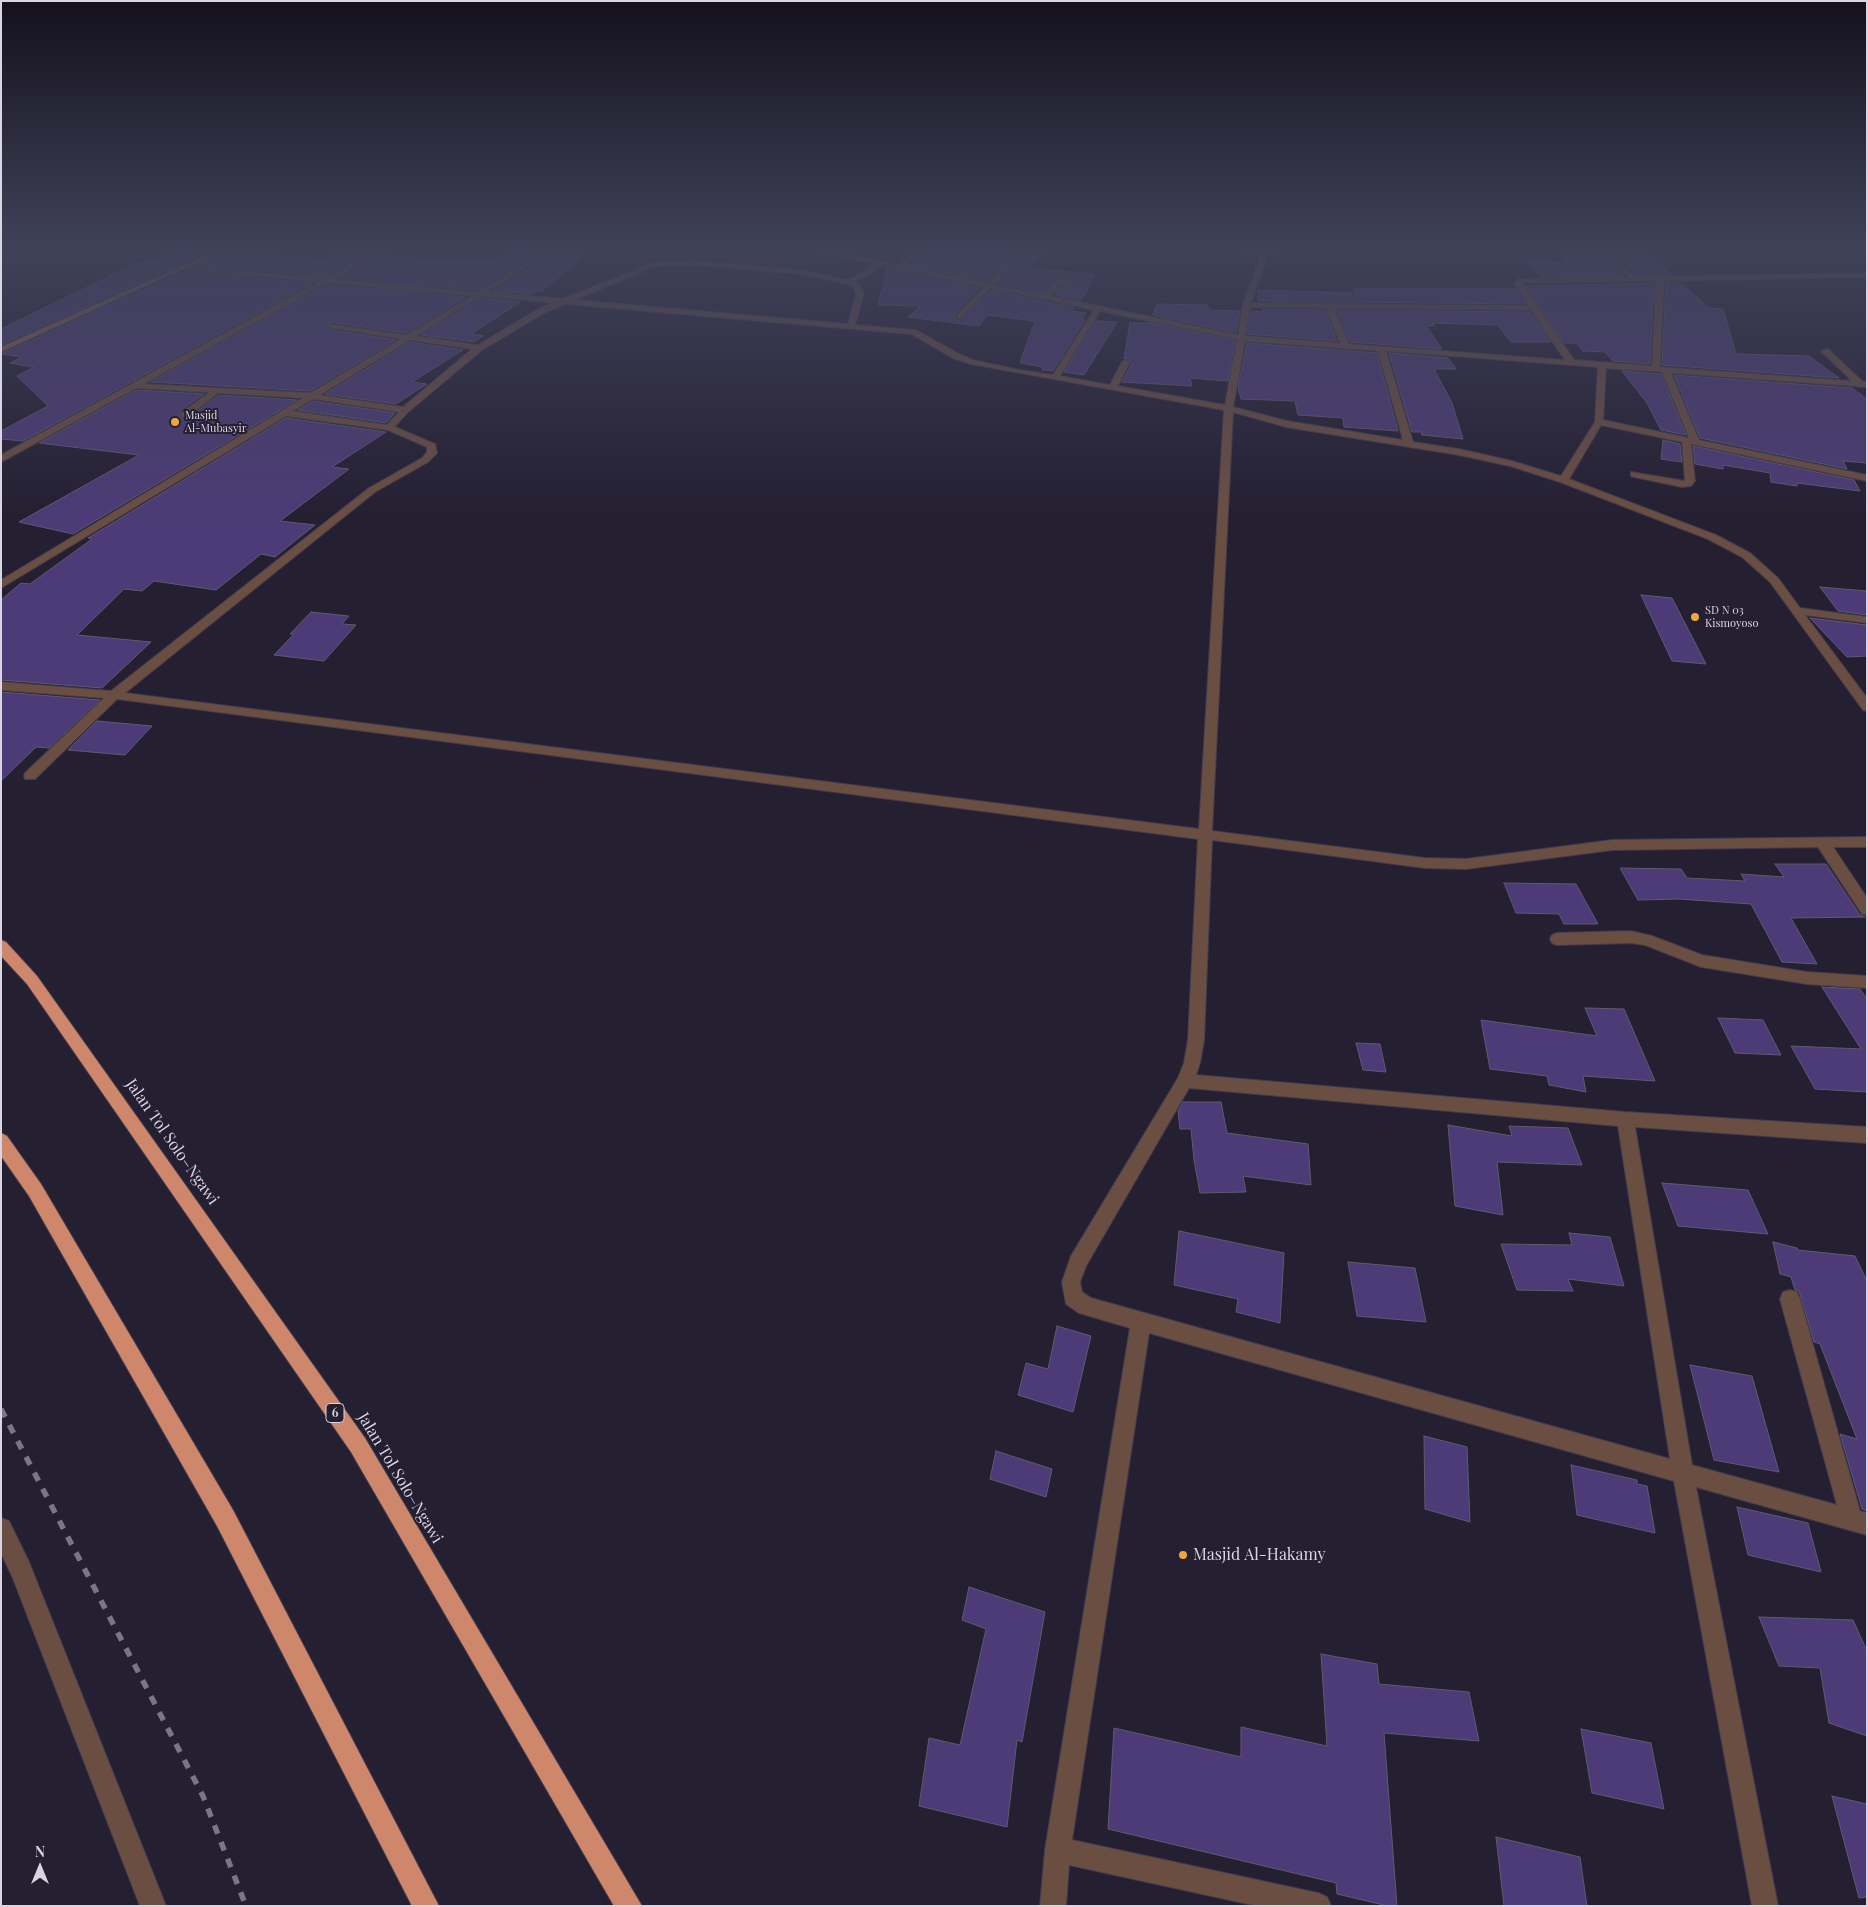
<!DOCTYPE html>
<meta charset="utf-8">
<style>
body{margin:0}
#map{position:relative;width:1868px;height:1907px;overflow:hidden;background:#251f32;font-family:"Playfair Display",serif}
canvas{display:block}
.frame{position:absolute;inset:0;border:2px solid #d9d5e3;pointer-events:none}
.north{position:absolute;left:15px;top:1842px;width:50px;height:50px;-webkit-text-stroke:4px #251f32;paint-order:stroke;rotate:0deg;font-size:14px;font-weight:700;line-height:20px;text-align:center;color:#d9d5e3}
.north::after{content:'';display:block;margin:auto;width:18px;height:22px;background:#d9d5e3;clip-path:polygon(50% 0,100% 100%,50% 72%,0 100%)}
</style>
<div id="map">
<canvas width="1868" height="1907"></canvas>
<div class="frame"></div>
<div class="north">N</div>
</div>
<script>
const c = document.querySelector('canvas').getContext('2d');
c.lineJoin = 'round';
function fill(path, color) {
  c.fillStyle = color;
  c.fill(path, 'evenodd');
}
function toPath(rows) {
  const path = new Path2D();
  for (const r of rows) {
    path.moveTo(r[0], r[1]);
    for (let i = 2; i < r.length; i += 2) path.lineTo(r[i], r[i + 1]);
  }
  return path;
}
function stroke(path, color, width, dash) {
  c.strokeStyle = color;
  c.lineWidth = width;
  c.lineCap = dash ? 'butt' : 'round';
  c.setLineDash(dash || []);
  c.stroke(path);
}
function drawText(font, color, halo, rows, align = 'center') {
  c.font = font + ' "Playfair Display",serif';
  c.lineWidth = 4;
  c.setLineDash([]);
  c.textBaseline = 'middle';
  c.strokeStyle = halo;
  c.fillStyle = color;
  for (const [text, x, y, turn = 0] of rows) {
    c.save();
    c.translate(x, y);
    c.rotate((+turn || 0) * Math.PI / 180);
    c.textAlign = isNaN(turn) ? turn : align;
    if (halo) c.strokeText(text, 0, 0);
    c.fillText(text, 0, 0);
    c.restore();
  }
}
const building = toPath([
 [177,250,213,250,1,345,1,329,137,263,141,264,153,258,158,259,177,250],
 [513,250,541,251,478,290,340,278,380,255,453,262,456,259,492,262,513,250],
 [928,250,1011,250,1042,255,1027,268,1094,274,1087,292,1080,300,1054,295,1060,288,1071,283,1072,279,1067,276,1052,280,1043,293,999,284,1020,259,1020,256,1016,254,987,281,909,265,928,250],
 [227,251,325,260,342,252,364,255,325,276,194,266,227,251],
 [555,252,585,255,541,292,536,291,531,294,493,291,555,252],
 [1559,253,1601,253,1624,275,1542,277,1526,261,1568,262,1559,253],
 [1615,255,1648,255,1672,275,1638,275,1615,255],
 [887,269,980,288,955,314,954,318,959,321,992,290,1074,308,1071,311,1086,313,1081,320,1085,320,1053,371,1042,370,1043,367,1020,363,1035,321,987,315,979,326,908,317,920,306,878,305,887,269],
 [182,272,312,283,23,441,1,439,1,431,48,406,17,376,34,367,10,363,22,357,1,354,182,272],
 [1654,283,1650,364,1613,361,1605,352,1583,351,1576,343,1564,343,1526,286,1654,283],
 [1666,283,1681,283,1709,308,1723,309,1736,354,1809,356,1839,378,1662,365,1666,283],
 [327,285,466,297,407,333,328,322,326,327,332,330,396,340,310,391,151,382,327,285],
 [1353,289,1516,289,1525,304,1259,301,1257,297,1259,297,1258,290,1356,293,1353,289],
 [481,298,520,302,471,334,483,336,474,342,421,335,481,298],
 [1157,304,1207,305,1209,310,1240,311,1236,333,1153,315,1157,304],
 [1263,309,1325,310,1337,341,1247,334,1251,311,1264,312,1263,309],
 [1337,310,1530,312,1551,342,1511,342,1498,325,1432,323,1435,326,1426,326,1442,349,1350,342,1337,310],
 [1096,321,1117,322,1084,375,1064,372,1096,321],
 [1130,323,1150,323,1235,340,1228,381,1190,378,1192,386,1122,382,1132,363,1127,358,1124,359,1130,323],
 [410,342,463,350,412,382,427,384,396,404,325,394,410,342],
 [1247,343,1377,353,1398,431,1344,427,1343,418,1298,415,1295,401,1241,399,1238,387,1247,343],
 [1389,353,1448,358,1456,369,1434,369,1452,403,1463,439,1422,435,1421,432,1412,432,1389,353],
 [1622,371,1661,374,1686,435,1661,430,1647,403,1622,371],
 [1674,375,1852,388,1867,399,1867,463,1843,461,1847,469,1700,438,1674,375],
 [136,390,204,394,180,411,179,417,181,419,188,418,219,395,297,400,73,534,19,522,139,455,39,443,136,390],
 [313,401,395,413,386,423,298,410,313,401],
 [286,418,386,432,332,467,349,469,280,521,315,525,275,557,261,554,216,590,154,581,142,591,124,589,77,635,151,642,102,688,1,680,1,600,21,583,30,584,92,539,88,538,286,418],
 [1663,440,1680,444,1682,462,1661,459,1663,440],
 [1693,446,1854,480,1860,491,1797,483,1797,486,1771,482,1770,473,1723,465,1723,469,1695,464,1693,446],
 [1820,587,1867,591,1867,615,1838,611,1820,587],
 [1641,595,1672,598,1706,664,1672,661,1641,595],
 [311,612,349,616,342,624,356,625,324,661,274,655,294,634,290,634,311,612],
 [1810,618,1867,625,1867,656,1847,657,1810,618],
 [1,692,100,700,49,748,36,747,1,781,1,692],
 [97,721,152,726,125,755,68,750,97,721],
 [1775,864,1826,864,1860,915,1865,917,1791,918,1817,964,1782,962,1751,904,1679,899,1638,900,1620,868,1681,869,1687,878,1745,881,1741,874,1784,877,1775,864],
 [1504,883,1576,884,1598,924,1564,924,1559,914,1516,913,1504,883],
 [1822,987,1860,989,1867,999,1867,1092,1815,1089,1791,1046,1861,1049,1822,987],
 [1585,1008,1624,1009,1655,1081,1583,1076,1586,1092,1549,1085,1547,1076,1490,1069,1481,1020,1597,1036,1585,1008],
 [1718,1018,1763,1020,1781,1055,1735,1053,1718,1018],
 [1356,1043,1380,1044,1386,1072,1363,1070,1356,1043],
 [1183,1102,1221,1102,1227,1133,1308,1144,1311,1185,1243,1176,1246,1192,1200,1193,1194,1160,1191,1129,1180,1129,1178,1111,1183,1102],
 [1448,1125,1512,1136,1509,1126,1568,1128,1582,1165,1497,1162,1503,1215,1455,1206,1448,1125],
 [1662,1183,1748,1190,1768,1234,1678,1226,1662,1183],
 [1179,1231,1284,1253,1280,1323,1236,1312,1238,1299,1174,1285,1179,1231],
 [1569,1233,1610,1237,1624,1286,1568,1279,1573,1291,1517,1290,1501,1244,1572,1245,1569,1233],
 [1773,1242,1797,1248,1798,1250,1855,1256,1867,1281,1867,1511,1862,1509,1840,1434,1857,1439,1820,1344,1814,1342,1799,1291,1795,1290,1791,1277,1780,1274,1773,1242],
 [1348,1262,1415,1268,1426,1322,1357,1316,1348,1262],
 [1057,1326,1091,1336,1073,1412,1018,1395,1026,1363,1048,1369,1057,1326],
 [1690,1365,1752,1376,1779,1472,1714,1460,1690,1365],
 [1424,1436,1467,1447,1470,1522,1425,1509,1424,1436],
 [996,1451,1052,1469,1046,1497,990,1479,996,1451],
 [1571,1465,1637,1480,1637,1484,1647,1486,1655,1533,1577,1515,1571,1465],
 [1737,1507,1808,1523,1821,1572,1748,1555,1737,1507],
 [969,1587,1045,1612,1022,1742,1017,1740,1007,1827,919,1806,929,1738,960,1745,986,1629,962,1620,969,1587],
 [1759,1617,1853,1620,1867,1651,1867,1736,1829,1723,1820,1668,1779,1666,1759,1617],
 [1321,1654,1377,1664,1379,1684,1469,1692,1479,1741,1384,1733,1397,1906,1388,1906,1337,1894,1336,1883,1108,1829,1114,1728,1241,1757,1241,1727,1327,1746,1321,1654],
 [1581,1729,1651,1743,1664,1809,1592,1793,1581,1729],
 [1832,1796,1867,1804,1867,1897,1859,1898,1832,1796],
 [1496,1837,1580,1857,1587,1906,1504,1906,1496,1837]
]);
const lane = toPath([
 [214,389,221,391,187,417,181,417,181,413,214,389]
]);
const street = toPath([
 [377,250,385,250,334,279,478,292,547,250,555,250,487,292,563,299,654,262,695,261,800,270,849,280,875,264,812,250,824,250,898,265,917,250,924,250,905,266,988,283,1016,256,1019,258,1018,259,995,285,1044,295,1053,282,1066,278,1070,280,1069,282,1059,286,1051,296,1238,335,1243,305,1260,257,1245,250,1254,250,1264,253,1270,250,1278,250,1267,257,1251,303,1528,306,1514,283,1517,279,1629,277,1600,250,1607,250,1637,277,1867,273,1867,277,1664,281,1660,367,1852,381,1821,351,1828,349,1863,382,1867,382,1867,387,1671,373,1699,440,1867,475,1867,481,1691,444,1695,481,1691,486,1682,487,1634,477,1631,476,1631,472,1685,481,1682,442,1601,425,1569,479,1716,535,1750,553,1778,578,1800,608,1867,617,1867,623,1805,615,1867,698,1867,711,1863,710,1770,582,1742,557,1708,539,1560,482,1510,466,1459,455,1286,427,1233,412,1212,831,1425,858,1466,859,1612,840,1867,837,1867,847,1833,847,1867,898,1867,915,1862,914,1818,847,1612,850,1466,869,1425,868,1212,840,1204,1040,1200,1063,1196,1075,1625,1112,1867,1127,1867,1143,1635,1127,1692,1465,1837,1505,1780,1299,1783,1292,1790,1290,1797,1292,1800,1299,1860,1511,1867,1513,1867,1535,1696,1487,1778,1906,1752,1906,1674,1481,1149,1333,1072,1840,1318,1893,1327,1897,1331,1906,1257,1906,1069,1865,1066,1906,1040,1906,1045,1850,1130,1328,1079,1313,1066,1304,1062,1282,1071,1256,1178,1078,1184,1063,1188,1040,1198,839,117,699,35,779,25,779,24,776,25,773,104,698,1,690,1,682,111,691,369,488,422,458,427,452,427,447,388,430,286,416,1,588,1,580,303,398,136,388,1,462,1,455,318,282,183,270,179,268,181,267,325,278,377,250],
 [695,265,800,274,848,284,854,288,856,294,848,324,574,300,655,266,695,265],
 [883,266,984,287,957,315,956,317,960,319,991,288,1094,310,1053,375,1019,370,973,360,959,354,916,330,855,325,864,294,860,285,855,282,883,266],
 [1656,281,1652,366,1574,360,1522,283,1656,281],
 [327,283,472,296,407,335,329,324,328,326,332,328,401,339,310,393,144,384,327,283],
 [481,296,554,303,540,308,478,345,416,336,481,296],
 [565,304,911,334,953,358,971,364,1224,410,1199,829,125,693,375,492,428,462,437,453,435,444,395,427,396,425,408,412,482,350,546,312,565,304],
 [1250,307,1326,308,1340,343,1245,336,1250,307],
 [1334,308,1531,310,1565,360,1349,344,1334,308],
 [1100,311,1237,339,1225,405,1118,386,1130,362,1126,360,1122,362,1110,385,1060,376,1100,311],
 [410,340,472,349,403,407,320,395,410,340],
 [1245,341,1378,351,1403,440,1287,421,1233,407,1245,341],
 [1386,351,1598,367,1595,422,1561,476,1512,461,1459,449,1413,442,1386,351],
 [1606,368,1662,372,1689,438,1603,420,1606,368],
 [313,399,399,412,387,425,293,411,313,399],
 [1189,1088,1618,1126,1670,1459,1091,1298,1082,1292,1080,1282,1086,1266,1189,1088],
 [1631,931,1652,936,1702,955,1807,972,1867,976,1867,988,1807,984,1701,967,1645,945,1631,943,1557,945,1552,943,1550,939,1552,935,1557,933,1631,931],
 [1,1518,9,1521,29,1562,166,1906,140,1906,12,1576,1,1553,1,1518]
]);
const secondary = toPath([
 [217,250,225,250,1,352,1,347,217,250]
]);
const highway = toPath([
 [1,940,6,942,37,976,365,1438,642,1906,614,1906,351,1452,27,984,1,956,1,940],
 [1,1133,7,1136,41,1184,233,1510,439,1906,412,1906,217,1526,29,1196,1,1156,1,1133]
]);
const rail = toPath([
 [1,1409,203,1796,246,1906]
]);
const markers = [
 [175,422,5,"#efa73d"],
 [1695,617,5,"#efa73d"],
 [1183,1555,5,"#efa73d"]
];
const farPoinames = [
 ["Masjid",185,416],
 ["Al-Mubasyir",185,429],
 ["SD N 03",1705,611],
 ["Kismoyoso",1705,624]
];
const shields = [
 [335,1413,18]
];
const shieldNames = [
 ["6",335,1413]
];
const nearStreetnames = [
 ["Jalan Tol Solo–Ngawi",172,1142,55],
 ["Jalan Tol Solo–Ngawi",400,1478,59]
];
const nearPoinames = [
 ["Masjid Al-Hakamy",1193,1555]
];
fill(building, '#4c3b76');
stroke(building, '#5f5a71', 1);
stroke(lane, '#423c4e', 2);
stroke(street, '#423c4e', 2);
stroke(secondary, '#423c4e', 2);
stroke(highway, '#423c4e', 2);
fill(lane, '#6b4e42');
fill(street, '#6b4e42');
fill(secondary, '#936552');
fill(highway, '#ce876a');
stroke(rail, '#7b7687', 5.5, [9, 9]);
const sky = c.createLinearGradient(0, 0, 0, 517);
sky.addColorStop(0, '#14111c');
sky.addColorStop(0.48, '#40425a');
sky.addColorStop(1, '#40425a00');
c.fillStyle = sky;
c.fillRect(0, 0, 1868, 517);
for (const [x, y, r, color] of markers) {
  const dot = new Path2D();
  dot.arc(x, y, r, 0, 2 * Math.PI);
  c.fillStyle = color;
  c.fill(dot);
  stroke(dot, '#251f32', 2);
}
drawText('11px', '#d9d5e3', '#251f32', farPoinames, 'left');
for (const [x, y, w] of shields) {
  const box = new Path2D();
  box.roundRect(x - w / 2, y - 9.5, w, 19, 4);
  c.fillStyle = '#251f32';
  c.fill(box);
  stroke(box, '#d9d5e3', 1);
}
drawText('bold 12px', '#d9d5e3', null, shieldNames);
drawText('16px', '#d9d5e3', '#251f32', nearStreetnames);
drawText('16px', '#d9d5e3', '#251f32', nearPoinames, 'left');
</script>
